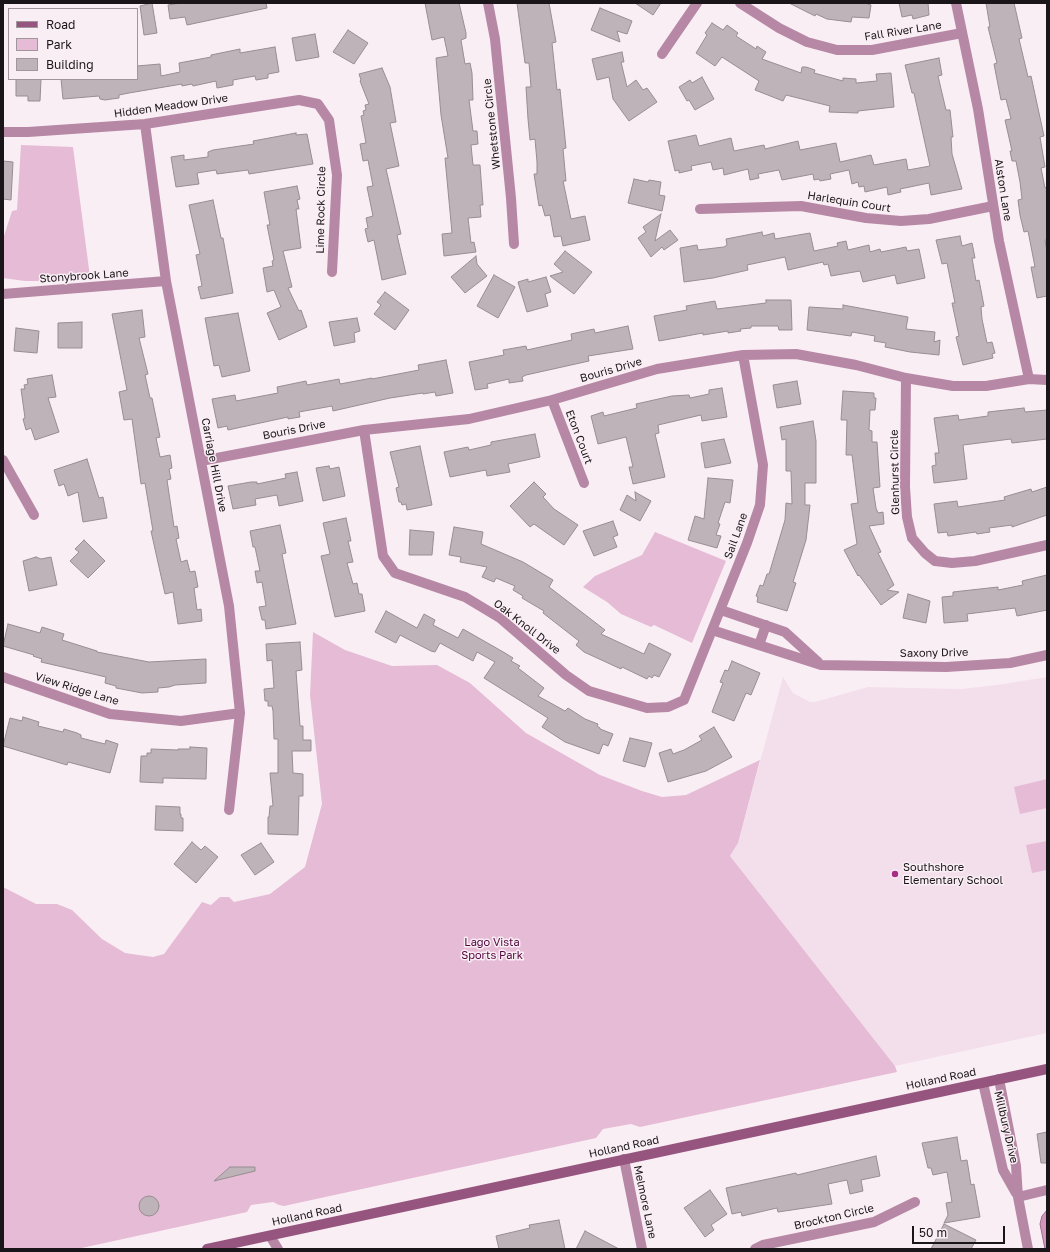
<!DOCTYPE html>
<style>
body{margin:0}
#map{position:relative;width:1050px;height:1252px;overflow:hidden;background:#faeef5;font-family:"Golos Text",sans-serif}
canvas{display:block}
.frame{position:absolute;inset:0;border:4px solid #191518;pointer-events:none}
.legend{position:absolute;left:8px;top:8px;width:130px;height:72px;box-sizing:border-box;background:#faeef5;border:1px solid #a0979d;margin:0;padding:5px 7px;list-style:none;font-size:12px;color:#191518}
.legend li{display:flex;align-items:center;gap:8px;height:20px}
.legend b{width:20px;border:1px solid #a0979d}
.scale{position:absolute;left:912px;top:1226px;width:93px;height:18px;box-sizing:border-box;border:2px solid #191518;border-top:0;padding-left:5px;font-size:12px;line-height:14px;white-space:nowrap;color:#191518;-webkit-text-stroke:3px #faeef5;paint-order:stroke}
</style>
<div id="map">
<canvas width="1050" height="1252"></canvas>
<div class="frame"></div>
<ul class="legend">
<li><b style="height:5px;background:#96557f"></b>Road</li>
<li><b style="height:11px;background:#e5bbd5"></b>Park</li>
<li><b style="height:11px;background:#bfb3ba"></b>Building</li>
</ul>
<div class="scale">50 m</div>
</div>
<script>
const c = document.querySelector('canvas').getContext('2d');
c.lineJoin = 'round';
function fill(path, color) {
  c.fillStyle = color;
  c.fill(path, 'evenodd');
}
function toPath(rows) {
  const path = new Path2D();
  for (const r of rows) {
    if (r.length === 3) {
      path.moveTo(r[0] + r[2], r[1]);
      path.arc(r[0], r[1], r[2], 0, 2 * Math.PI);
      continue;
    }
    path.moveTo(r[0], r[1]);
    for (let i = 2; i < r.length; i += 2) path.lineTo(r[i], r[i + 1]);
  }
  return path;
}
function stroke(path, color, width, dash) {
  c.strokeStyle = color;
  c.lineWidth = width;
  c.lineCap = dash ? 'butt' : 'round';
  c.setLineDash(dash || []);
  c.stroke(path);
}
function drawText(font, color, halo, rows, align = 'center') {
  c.font = font + ' "Golos Text",sans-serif';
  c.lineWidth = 3;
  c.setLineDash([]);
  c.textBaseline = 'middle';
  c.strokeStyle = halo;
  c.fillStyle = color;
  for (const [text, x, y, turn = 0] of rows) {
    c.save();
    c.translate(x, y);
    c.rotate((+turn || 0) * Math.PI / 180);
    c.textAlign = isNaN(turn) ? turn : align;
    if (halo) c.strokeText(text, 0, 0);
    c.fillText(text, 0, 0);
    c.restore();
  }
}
const built = toPath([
 [783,677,793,693,810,702,815,702,868,687,961,689,997,685,1047,677,1047,1033,895,1066,730,856,738,843]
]);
const green = toPath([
 [21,145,73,147,90,277,58,281,25,281,3,278,3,239,12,211,17,210],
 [655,532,726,561,692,643,654,625,651,627,621,614,607,602,583,587,595,576,642,555],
 [313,632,345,650,392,666,437,665,470,683,526,733,600,775,642,791,662,797,686,795,760,760,738,843,730,856,895,1066,897,1072,640,1127,631,1124,603,1129,596,1138,284,1206,279,1205,273,1202,251,1205,247,1212,77,1249,3,1249,3,887,36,904,57,904,72,910,102,939,125,953,153,957,164,954,202,902,211,905,220,897,229,897,234,902,270,894,305,867,322,804,310,695],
 [1047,779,1047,808,1020,814,1014,787],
 [1047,841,1047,870,1032,873,1026,845]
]);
const water = toPath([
 [1047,1210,1047,1249,1045,1249,1040,1224,1042,1216,1047,1210]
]);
const building = toPath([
 [152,3,157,33,144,35,140,6,152,3],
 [181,3,266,3,267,8,187,25,185,17,170,19,168,5,181,3],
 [425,3,459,3,466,33,466,38,461,40,465,64,470,63,472,73,473,100,469,100,473,131,477,131,478,144,471,145,473,165,480,165,483,205,480,205,481,217,468,218,471,243,474,242,476,252,444,256,442,234,452,233,445,158,448,158,441,115,436,58,448,56,444,37,432,40,425,3],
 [517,3,549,3,556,42,552,43,557,90,560,89,566,148,563,149,566,181,563,181,571,219,585,216,590,240,563,246,561,236,554,237,550,215,545,216,542,205,539,206,534,174,537,174,537,162,535,139,530,140,528,119,526,87,531,87,529,63,525,63,517,3],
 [635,3,661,3,653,15,635,3],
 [789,3,865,3,871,5,869,18,852,17,851,22,827,19,816,14,815,16,789,3],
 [899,3,928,3,929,15,913,19,912,15,902,17,899,3],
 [986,3,1014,3,1022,38,1019,39,1028,77,1031,76,1044,136,1040,137,1045,167,1041,168,1045,188,1047,187,1047,240,1045,240,1047,251,1047,296,1037,298,1031,267,1035,267,1028,231,1024,232,1020,215,1018,200,1022,199,1020,182,1016,161,1012,161,1010,151,1012,151,1005,120,1011,119,1006,99,1001,100,994,64,997,63,988,27,990,27,986,3],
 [600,8,632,21,627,34,617,31,620,42,591,30,600,8],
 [712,23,723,30,727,25,738,33,736,36,756,49,757,46,766,52,762,59,801,73,802,67,806,67,815,70,814,73,843,81,843,78,856,79,856,83,877,81,876,74,891,73,894,107,858,111,858,113,829,112,830,106,786,95,783,101,755,90,759,81,722,57,715,66,696,53,707,35,705,33,712,23],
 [348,30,368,43,354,64,333,52,348,30],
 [315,34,319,57,296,61,292,38,315,34],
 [275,47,279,72,268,74,268,78,256,80,255,76,233,80,233,85,217,88,216,81,193,86,192,84,182,86,182,84,129,93,119,95,119,98,105,100,100,99,99,96,63,99,61,79,137,79,137,66,160,64,161,76,180,72,179,63,211,57,211,55,240,49,240,53,275,47],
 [622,52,624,62,621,62,627,87,636,80,643,90,647,88,657,102,629,121,613,99,609,77,597,80,592,59,622,52],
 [939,58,942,75,938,76,946,110,950,110,953,137,951,137,952,154,962,189,931,195,929,183,900,189,901,192,888,195,887,187,865,192,864,186,859,187,858,182,852,184,849,170,830,174,831,179,820,181,819,179,814,180,813,174,782,180,779,170,758,174,759,178,750,180,748,169,724,175,723,168,713,170,711,162,691,166,692,170,679,173,679,170,675,171,668,141,696,135,699,146,731,138,734,151,764,145,765,149,798,141,800,150,836,143,840,162,871,155,874,165,906,159,908,170,930,166,914,93,912,93,905,65,939,58],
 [382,68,390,87,396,122,390,123,399,166,386,169,401,234,397,235,406,274,382,280,374,240,368,242,365,229,368,228,366,218,373,216,367,187,373,186,368,160,363,161,360,144,366,143,361,116,364,115,363,111,366,110,365,105,369,104,360,81,361,80,359,74,382,68],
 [702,77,714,99,695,110,689,100,687,101,679,87,690,80,692,83,702,77],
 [16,79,41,79,40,101,28,101,28,96,16,96,16,79],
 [296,133,296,135,307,134,313,164,249,174,248,170,217,174,216,170,197,173,199,184,176,187,171,157,184,155,184,160,208,157,208,152,213,150,254,144,253,141,296,133],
 [3,161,13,162,11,200,3,199,3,161],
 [634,179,648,182,649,180,661,182,659,195,665,196,662,211,628,203,634,179],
 [297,186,300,199,297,200,299,209,296,209,301,248,283,251,292,287,288,288,299,311,301,310,307,327,279,340,267,313,281,307,274,290,267,292,263,268,273,266,272,261,274,260,267,225,270,225,264,192,297,186],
 [213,200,221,238,223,238,233,293,201,299,198,287,202,286,196,255,200,254,189,205,213,200],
 [661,214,655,241,670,230,678,240,664,250,662,247,651,257,638,238,646,232,643,227,661,214],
 [762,232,763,236,774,233,775,239,810,233,814,251,838,246,837,243,846,241,848,250,869,245,870,252,880,249,881,252,906,247,907,251,919,249,925,278,897,284,895,275,863,282,860,271,831,276,828,264,824,265,823,262,788,270,785,257,747,265,748,270,713,278,684,282,680,248,697,245,698,250,724,247,727,245,726,239,762,232],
 [960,236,962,246,972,243,975,258,972,258,976,281,979,280,984,306,981,307,982,319,987,343,992,342,995,353,992,354,993,358,963,365,956,337,959,336,952,303,955,303,947,263,942,264,936,240,960,236],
 [565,251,592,272,574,294,550,276,563,272,554,264,565,251],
 [476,256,477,264,487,276,465,293,451,277,476,256],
 [494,275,515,287,498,318,477,306,494,275],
 [546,277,551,292,545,294,548,306,527,312,518,282,528,279,528,282,546,277],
 [385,292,409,310,395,330,374,314,381,305,377,302,385,292],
 [766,300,791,300,792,330,779,330,778,326,751,326,751,328,740,329,741,331,728,333,728,331,703,335,703,333,659,341,654,316,687,310,686,306,715,301,717,309,766,303,766,300],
 [843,305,908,317,906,329,935,332,934,342,940,340,939,355,910,352,885,347,886,343,874,341,875,336,852,332,851,336,807,330,809,307,843,309,843,305],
 [142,310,145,337,139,338,148,374,145,375,150,398,152,398,160,437,156,438,160,457,170,455,172,468,169,469,171,479,167,480,174,527,177,526,179,538,176,539,181,562,187,560,190,572,195,571,198,587,194,588,197,610,201,609,202,621,178,624,173,592,165,594,151,531,153,531,145,483,141,484,132,419,124,420,119,392,127,390,112,314,142,310],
 [238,313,250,371,222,377,219,365,214,366,205,318,238,313],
 [357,318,360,331,354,333,355,342,334,346,329,322,357,318],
 [82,322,82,348,58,348,58,323,82,322],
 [628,326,633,349,588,356,589,361,526,375,522,377,523,381,509,383,509,379,487,384,488,388,475,390,469,362,504,355,503,350,526,346,527,350,572,340,571,334,594,329,595,333,628,326],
 [16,328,39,331,37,353,14,351,16,328],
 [446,360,453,393,436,396,435,392,423,394,423,393,390,398,333,411,332,406,299,412,300,417,288,419,288,417,228,430,227,426,218,428,212,399,235,395,236,401,278,393,277,387,306,381,307,385,339,379,340,384,372,378,372,379,419,370,418,365,446,360],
 [52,375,56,397,48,398,59,432,35,440,31,428,26,430,23,419,25,418,21,389,25,389,24,385,28,384,27,379,52,375],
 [797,381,801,404,777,408,773,385,797,381],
 [722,388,727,417,702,421,701,415,658,425,659,433,655,434,665,477,633,484,629,467,633,467,626,437,598,444,591,416,603,412,604,416,637,408,636,404,672,396,689,395,690,398,709,394,709,390,722,388],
 [843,391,874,393,874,398,876,398,875,410,870,410,869,430,872,431,872,442,877,442,880,487,873,488,876,508,878,513,883,512,884,524,869,526,881,552,878,553,894,585,887,590,899,592,881,605,859,575,858,576,844,550,857,544,851,504,858,503,852,455,846,455,847,420,841,420,843,391],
 [1024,408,1025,412,1047,410,1047,439,1012,443,1011,439,963,445,967,479,934,483,932,466,936,465,935,453,939,453,934,418,958,415,959,420,988,416,988,412,1024,408],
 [813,421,816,441,816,483,805,483,805,505,810,505,806,540,793,582,796,583,787,611,757,602,758,597,756,596,760,585,763,586,767,574,769,574,785,520,786,503,792,504,791,471,786,471,786,439,782,440,780,427,813,421],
 [535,434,540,457,508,464,510,472,487,476,486,470,450,477,444,452,468,447,469,450,491,445,491,442,535,434],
 [724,439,731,463,705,468,701,443,724,439],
 [420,446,432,505,407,510,406,504,402,505,401,502,399,502,396,488,399,487,390,452,420,446],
 [87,459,99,498,103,497,107,518,83,522,78,492,68,496,64,484,59,486,54,470,87,459],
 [329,466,330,469,339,467,345,496,323,501,316,468,329,466],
 [297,472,303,501,279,506,277,495,255,499,256,505,233,509,228,486,251,482,257,482,257,484,286,478,285,474,297,472],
 [708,478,733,480,730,503,725,502,718,523,720,524,716,535,721,536,717,548,688,540,695,516,704,519,708,478],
 [534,482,546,494,543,497,554,509,578,525,564,545,534,524,530,527,510,506,534,482],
 [1047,487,1047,515,1012,527,1012,525,989,528,990,532,977,534,976,532,948,536,947,532,938,533,934,504,957,501,958,507,1005,500,1004,497,1031,489,1032,492,1047,487],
 [635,492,651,501,640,521,620,510,627,495,636,501,635,492],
 [346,518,351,541,348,541,353,562,347,563,353,584,357,583,359,594,362,594,365,611,335,617,321,556,330,554,323,523,346,518],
 [613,521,618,535,613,537,617,547,594,556,583,531,613,521],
 [280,525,286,553,282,554,296,624,266,629,265,620,262,620,259,607,266,606,262,582,257,583,255,571,260,571,255,547,253,547,250,531,280,525],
 [454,527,483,532,481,544,523,562,553,580,549,587,605,630,601,634,644,654,649,643,671,654,659,677,654,675,652,678,649,676,647,679,622,667,621,669,584,652,576,645,579,641,543,613,544,611,522,598,523,596,513,590,515,586,496,578,494,582,482,577,487,567,460,562,461,557,449,555,454,527],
 [410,530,434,532,432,555,409,555,410,530],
 [84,540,105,561,88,578,70,561,79,552,75,549,84,540],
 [36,557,41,559,51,557,57,585,29,591,23,561,36,557],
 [1047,575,1047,610,1017,616,1015,608,967,614,968,621,944,623,942,597,953,596,953,592,998,587,998,590,1023,585,1022,581,1047,575],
 [908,594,930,601,926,623,903,618,908,594],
 [386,611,417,628,424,614,435,620,433,625,458,638,463,629,505,653,513,658,511,661,520,666,518,668,544,688,538,696,565,711,568,708,585,719,598,724,597,726,600,728,600,729,613,734,608,746,603,744,599,754,565,742,542,727,548,718,484,678,495,662,477,652,473,661,440,643,435,652,431,651,400,635,396,643,375,632,386,611],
 [8,624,40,633,42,627,64,634,62,640,97,651,97,652,149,662,206,659,206,683,175,685,169,687,158,688,158,692,142,693,116,688,116,686,105,683,106,677,41,662,42,659,33,656,34,655,3,646,8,624],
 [300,642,302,670,296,671,300,726,303,726,303,740,311,740,311,751,292,751,293,773,303,774,303,796,299,796,298,835,268,834,268,817,269,817,270,806,273,806,270,773,278,773,278,739,274,739,273,711,272,706,268,706,268,701,265,701,264,689,274,688,272,660,267,661,266,644,300,642],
 [732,661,760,673,751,695,746,693,734,721,712,712,723,683,720,682,725,670,728,671,732,661],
 [23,717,39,722,38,726,63,732,64,729,77,733,81,735,81,738,105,744,106,740,118,744,110,773,68,762,67,765,3,746,10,718,22,721,23,717],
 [714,727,732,757,706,771,668,782,659,753,671,749,673,754,684,750,702,740,699,736,714,727],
 [630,738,652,743,645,767,623,761,630,738],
 [190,747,207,748,206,779,163,778,163,783,140,782,141,756,147,756,147,753,151,753,151,749,178,750,178,749,190,749,190,747],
 [156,806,180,807,180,814,181,814,181,818,183,818,183,831,155,830,156,806],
 [192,842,201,850,205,846,218,857,196,883,174,864,192,842],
 [261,843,274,862,255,875,241,855,261,843],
 [1047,1132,1047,1163,1041,1163,1037,1134,1047,1132],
 [957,1137,961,1161,967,1160,971,1185,974,1184,980,1217,944,1223,948,1215,946,1203,952,1202,947,1172,933,1175,931,1168,928,1168,922,1143,957,1137],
 [876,1156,880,1176,861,1180,863,1191,850,1194,847,1180,828,1184,832,1204,778,1212,777,1208,742,1216,741,1212,732,1214,726,1188,796,1173,797,1175,876,1156],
 [230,1167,255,1167,255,1171,214,1181,230,1167],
 [710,1190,727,1214,711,1225,714,1230,705,1237,684,1208,710,1190],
 [149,1206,10],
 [559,1220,565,1249,499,1249,496,1236,530,1228,529,1225,559,1220],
 [944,1224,976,1240,971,1249,931,1249,944,1224],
 [585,1231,619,1249,576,1249,585,1231]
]);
const minor = toPath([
 [488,3,495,39,511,198,514,244],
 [740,3,779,28,807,42,837,50,872,50,962,33],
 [956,3,978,109,999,241,1029,379],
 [662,54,697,3],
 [145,124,166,281,229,606,240,713,229,810],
 [3,132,28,132,145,124,299,100,318,104,329,120,337,175,332,272],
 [700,209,801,206,866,218,901,221,929,219,993,206],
 [3,294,166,281],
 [906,378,905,487,907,517,912,538,925,553,935,561,952,563,975,561,1047,545],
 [552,400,584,483],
 [364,430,383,556,395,573,465,597,500,618,566,675,589,691,647,708,668,707,684,700,747,543,760,505,763,465,743,355],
 [3,460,34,515],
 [201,461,364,430,469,419,552,400,657,369,743,355,796,354,856,365,906,378,953,386,986,386,1029,379,1047,380],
 [721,610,785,632,818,662],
 [712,630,821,665,946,667,1010,663,1047,655],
 [759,645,766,625],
 [3,677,110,714,181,721,240,713],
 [999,1079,1016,1166,1018,1197,1028,1249],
 [983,1083,1003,1170,1016,1193],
 [624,1159,642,1249],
 [1018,1197,1047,1190],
 [270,1236,278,1249],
 [755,1249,763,1245,874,1222,915,1202]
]);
const secondary = toPath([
 [207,1249,1047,1069]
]);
const markers = [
 [895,874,4,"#a72e84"]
];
const streetNames = [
 ["Fall River Lane",903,31,-9],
 ["Hidden Meadow Drive",171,106,-8],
 ["Whetstone Circle",492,124,-96],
 ["Alston Lane",1003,190,81],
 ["Harlequin Court",849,202,9],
 ["Lime Rock Circle",321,210,-89],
 ["Stonybrook Lane",84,276,-4],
 ["Bouris Drive",611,370,-16],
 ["Bouris Drive",294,430,-11],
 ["Eton Court",579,437,69],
 ["Carriage Hill Drive",214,465,79],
 ["Glenhurst Circle",895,472,-91],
 ["Sail Lane",736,536,-70],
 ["Oak Knoll Drive",527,627,38],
 ["Saxony Drive",934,653,-1],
 ["View Ridge Lane",77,689,17],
 ["Holland Road",941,1079,-12],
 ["Millbury Drive",1006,1127,77],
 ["Holland Road",624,1147,-12],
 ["Melmore Lane",645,1202,78],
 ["Holland Road",307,1215,-12],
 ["Brockton Circle",834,1217,-13]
];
const poiNames = [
 ["Southshore",903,868],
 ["Elementary School",903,881]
];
const parkNames = [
 ["Lago Vista",492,943],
 ["Sports Park",492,956]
];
fill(built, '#f3dfeb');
fill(green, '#e5bbd5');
fill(water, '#d495bc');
stroke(water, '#9c6f8b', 1);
fill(building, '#bfb3ba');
stroke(building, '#988d93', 1);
stroke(minor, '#b788a5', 10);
stroke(secondary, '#96557f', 10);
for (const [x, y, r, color] of markers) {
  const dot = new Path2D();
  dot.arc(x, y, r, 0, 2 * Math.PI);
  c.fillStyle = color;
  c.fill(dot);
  stroke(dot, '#faeef5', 1.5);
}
drawText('11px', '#191518', '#faeef5', streetNames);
drawText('11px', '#191518', '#faeef5', poiNames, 'left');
drawText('11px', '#52063e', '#faeef5', parkNames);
</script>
